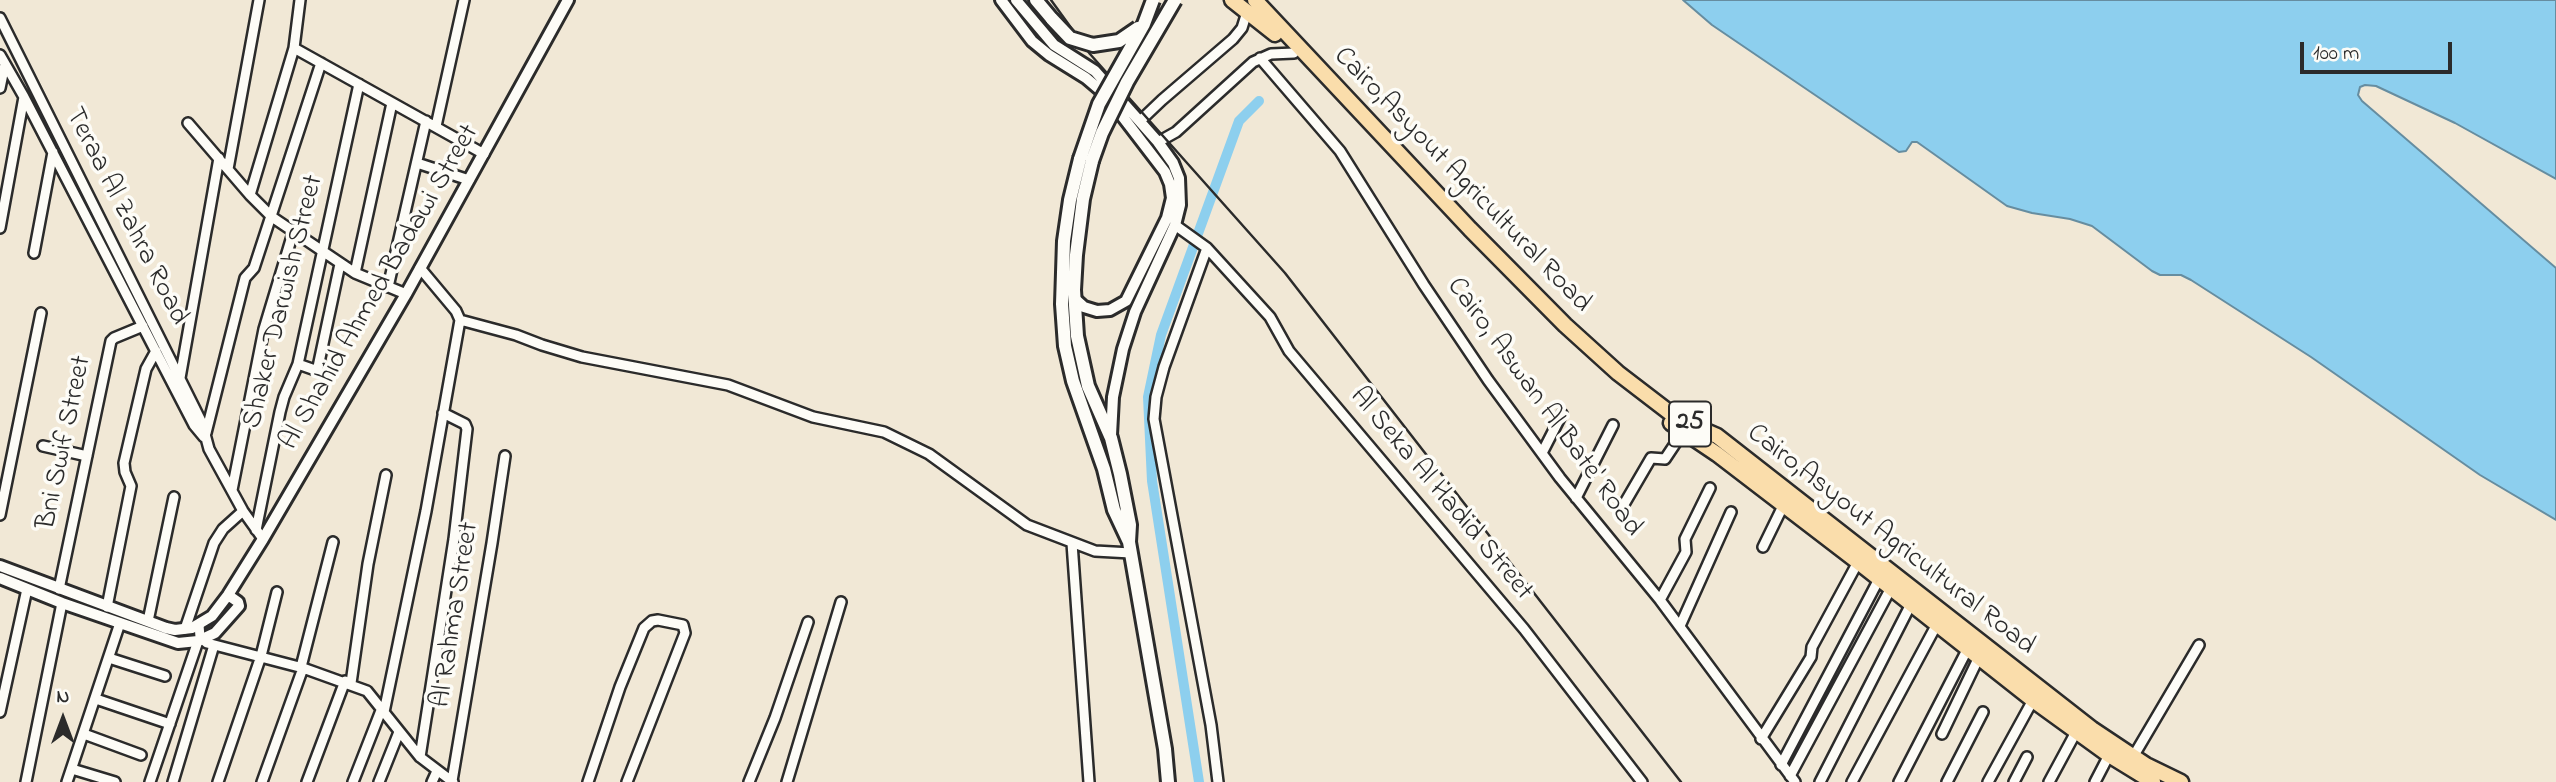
<!DOCTYPE html>
<style>
body{margin:0}
#map{position:relative;width:2556px;height:782px;overflow:hidden;background:#f1e8d6;font-family:"Indie Flower",sans-serif}
canvas{display:block}
.north{position:absolute;left:28px;top:684px;width:70px;height:70px;-webkit-text-stroke:5px #fdfcf7;paint-order:stroke;rotate:0deg;font-size:19px;font-weight:700;line-height:28px;text-align:center;color:#2b2b2b}
.north::after{content:'';display:block;margin:auto;width:24px;height:32px;background:#2b2b2b;clip-path:polygon(50% 0,100% 100%,50% 72%,0 100%)}
.scale{position:absolute;left:2300px;top:42px;width:152px;height:32px;box-sizing:border-box;border:4px solid #2b2b2b;border-top:0;padding-left:9px;font-size:21px;line-height:24px;white-space:nowrap;color:#2b2b2b;-webkit-text-stroke:5px #fdfcf7;paint-order:stroke}
</style>
<div id="map">
<canvas width="2556" height="782"></canvas>
<div class="north">N</div>
<div class="scale">100 m</div>
</div>
<script>
const c = document.querySelector('canvas').getContext('2d');
c.lineJoin = 'round';
function fill(path, color) {
  c.fillStyle = color;
  c.fill(path, 'evenodd');
}
function toPath(rows) {
  const path = new Path2D();
  for (const r of rows) {
    path.moveTo(r[0], r[1]);
    for (let i = 2; i < r.length; i += 2) path.lineTo(r[i], r[i + 1]);
  }
  return path;
}
function stroke(path, color, width, dash) {
  c.strokeStyle = color;
  c.lineWidth = width;
  c.lineCap = dash ? 'butt' : 'round';
  c.setLineDash(dash || []);
  c.stroke(path);
}
function drawText(font, color, halo, rows, align = 'center') {
  c.font = font + ' "Indie Flower",sans-serif';
  c.lineWidth = 7;
  c.setLineDash([]);
  c.textBaseline = 'middle';
  c.strokeStyle = halo;
  c.fillStyle = color;
  for (const [text, x, y, turn = 0] of rows) {
    c.save();
    c.translate(x, y);
    c.rotate((+turn || 0) * Math.PI / 180);
    c.textAlign = isNaN(turn) ? turn : align;
    if (halo) c.strokeText(text, 0, 0);
    c.fillText(text, 0, 0);
    c.restore();
  }
}
const water = toPath([
 [1683,0,2556,0,2556,179,2455,123,2376,86,2365,85,2360,87,2358,95,2362,101,2556,268,2556,520,2480,475,2311,357,2191,280,2181,275,2160,275,2152,271,2092,226,2070,219,2032,213,2007,206,1917,142,1912,142,1906,151,1899,152,1712,25,1683,0]
]);
const canal = toPath([
 [1199,782,1152,481,1148,397,1161,335,1239,121,1259,101]
]);
const minor = toPath([
 [0,18,202,423,209,449,243,511,263,539],
 [294,48,484,154],
 [0,55,24,97,194,425,204,437],
 [1260,58,1340,151,1424,285,1488,380,1560,478,1660,600,1795,782],
 [0,88,5,64],
 [1140,121,1162,100,1233,39,1242,28,1247,12],
 [188,123,250,195,272,217,355,273,406,294],
 [436,126,464,0],
 [1158,142,1176,132,1253,62,1271,54,1294,53],
 [417,163,469,180],
 [228,169,259,0],
 [250,195,294,48,300,0],
 [1175,225,1207,248,1270,317,1289,351,1524,629,1642,782],
 [0,228,24,97],
 [1207,248,1164,367,1156,397,1154,419,1211,725,1218,782],
 [34,253,53,152],
 [355,273,392,103],
 [388,287,426,121],
 [460,320,516,335,542,345,582,357,728,385,813,417,884,432,929,454,1027,525,1095,551,1131,553],
 [298,364,315,370,318,367,340,264],
 [180,378,219,158],
 [206,433,245,278,254,268,321,63],
 [43,446,87,456],
 [1542,453,1562,414],
 [232,490,264,329,293,233],
 [1576,498,1613,425],
 [1623,506,1651,458,1665,459,1683,432],
 [0,515,41,313],
 [256,530,280,412,284,397,298,364,359,84],
 [1072,543,1089,782],
 [1763,547,1783,506],
 [59,589,111,341,114,338,143,326],
 [1660,600,1686,552,1685,539,1710,488],
 [107,607,131,486,125,472,124,463,146,369,156,351],
 [148,621,174,497],
 [199,625,200,637,207,643,303,668,367,691,420,757,453,782],
 [1680,626,1731,512],
 [185,629,214,543,223,529,243,511],
 [109,658,165,676],
 [301,667,333,542],
 [351,683,368,564,386,475],
 [96,699,170,724],
 [0,712,27,589],
 [384,712,426,511,460,320,456,311,420,268],
 [84,734,141,755],
 [1942,734,1979,657],
 [1761,739,1811,657,1812,647,1858,562],
 [420,757,454,539,467,429,465,424,443,413],
 [2133,757,2199,645],
 [1781,765,1879,579],
 [72,769,115,782],
 [1790,776,1891,588],
 [452,781,492,543,505,456],
 [26,782,62,603],
 [67,782,120,623],
 [150,782,198,641],
 [173,782,214,645],
 [218,782,261,656,277,592],
 [262,782,303,668],
 [307,782,345,681],
 [353,782,382,708],
 [379,782,399,732],
 [432,782,437,771],
 [588,782,620,687,644,628,652,621,658,620,683,625,685,633,627,782],
 [749,782,775,718,808,622],
 [787,782,841,602],
 [1820,782,1911,604],
 [1852,782,1937,624],
 [1899,782,1968,648],
 [1947,782,1983,712],
 [1988,782,2033,700],
 [2014,782,2027,757],
 [2049,782,2076,732],
 [2095,782,2109,755]
]);
const tertiary = toPath([
 [1001,0,1032,41,1049,55,1086,78,1106,95,1165,172,1170,184,1172,198,1167,218,1126,301,1110,310,1097,311,1084,307,1074,298],
 [1016,0,1054,45,1095,71,1158,142,1173,163,1179,178,1180,205,1175,225,1135,312,1123,349,1113,397,1111,435],
 [0,566,166,628,175,630,192,628,212,616,228,595,263,539,406,294,568,0],
 [0,578,62,603,178,643,198,641,215,633,239,606,238,602,228,595]
]);
const secondary = toPath([
 [1036,0,1052,19],
 [1080,159,1070,200,1064,241,1062,304,1065,346,1073,381,1104,469,1114,510,1129,542],
 [1092,161,1083,199,1076,255,1074,290,1077,336,1088,386,1111,438,1120,474,1130,525,1129,542,1165,749,1168,782]
]);
const trunk = toPath([
 [1232,0,1275,34],
 [1255,0,1470,229,1565,325,1618,373,1678,419,1717,436,2092,729,2146,765,2181,782],
 [1671,423,1717,454,1858,562,2033,700,2109,755,2153,782]
]);
const rail = toPath([
 [1051,0,1090,54,1285,273,1681,782]
]);
const secondaryBridge = toPath([
 [1052,19,1070,38,1093,45,1119,41,1138,28],
 [1080,159,1099,104,1144,24,1153,0],
 [1092,161,1102,133,1127,82,1175,0]
]);
const shields = [
 [1690,424,42]
];
const shieldNames = [
 ["25",1690,424]
];
const streetNames = [
 ["Cairo,Asyout Agricultural Road",1461,181,46],
 ["Teraa Al Zahra Road",125,217,63],
 ["Al Shahid Ahmed Badawi Street",381,288,-60],
 ["Shaker Darwish Street",285,302,-76],
 ["Cairo, Aswan Al Bate' Road",1543,408,54],
 ["Bni Swif Street",66,443,-78],
 ["Al Seka Al Hadid Street",1440,495,50],
 ["Cairo,Asyout Agricultural Road",1890,541,38],
 ["Al Rahma Street",457,615,-81]
];
fill(water, '#8dcfee');
stroke(water, '#668da0', 2);
stroke(canal, '#8dcfee', 10);
stroke(minor, '#2b2b2b', 14);
stroke(tertiary, '#2b2b2b', 16);
stroke(secondary, '#2b2b2b', 18);
stroke(trunk, '#2b2b2b', 19);
stroke(minor, '#fdfcf7', 9);
stroke(tertiary, '#fdfcf7', 10);
stroke(secondary, '#fdfcf7', 12);
stroke(trunk, '#faddab', 14);
stroke(rail, '#2b2b2b', 2.5);
stroke(secondaryBridge, '#2b2b2b', 18, []);
stroke(secondaryBridge, '#fdfcf7', 12);
for (const [x, y, w] of shields) {
  const box = new Path2D();
  box.roundRect(x - w / 2, y - 22.5, w, 45, 5);
  c.fillStyle = '#fdfcf7';
  c.fill(box);
  stroke(box, '#2b2b2b', 2);
}
drawText('bold 26px', '#2b2b2b', null, shieldNames);
drawText('28px', '#2b2b2b', '#fdfcf7', streetNames);
</script>
